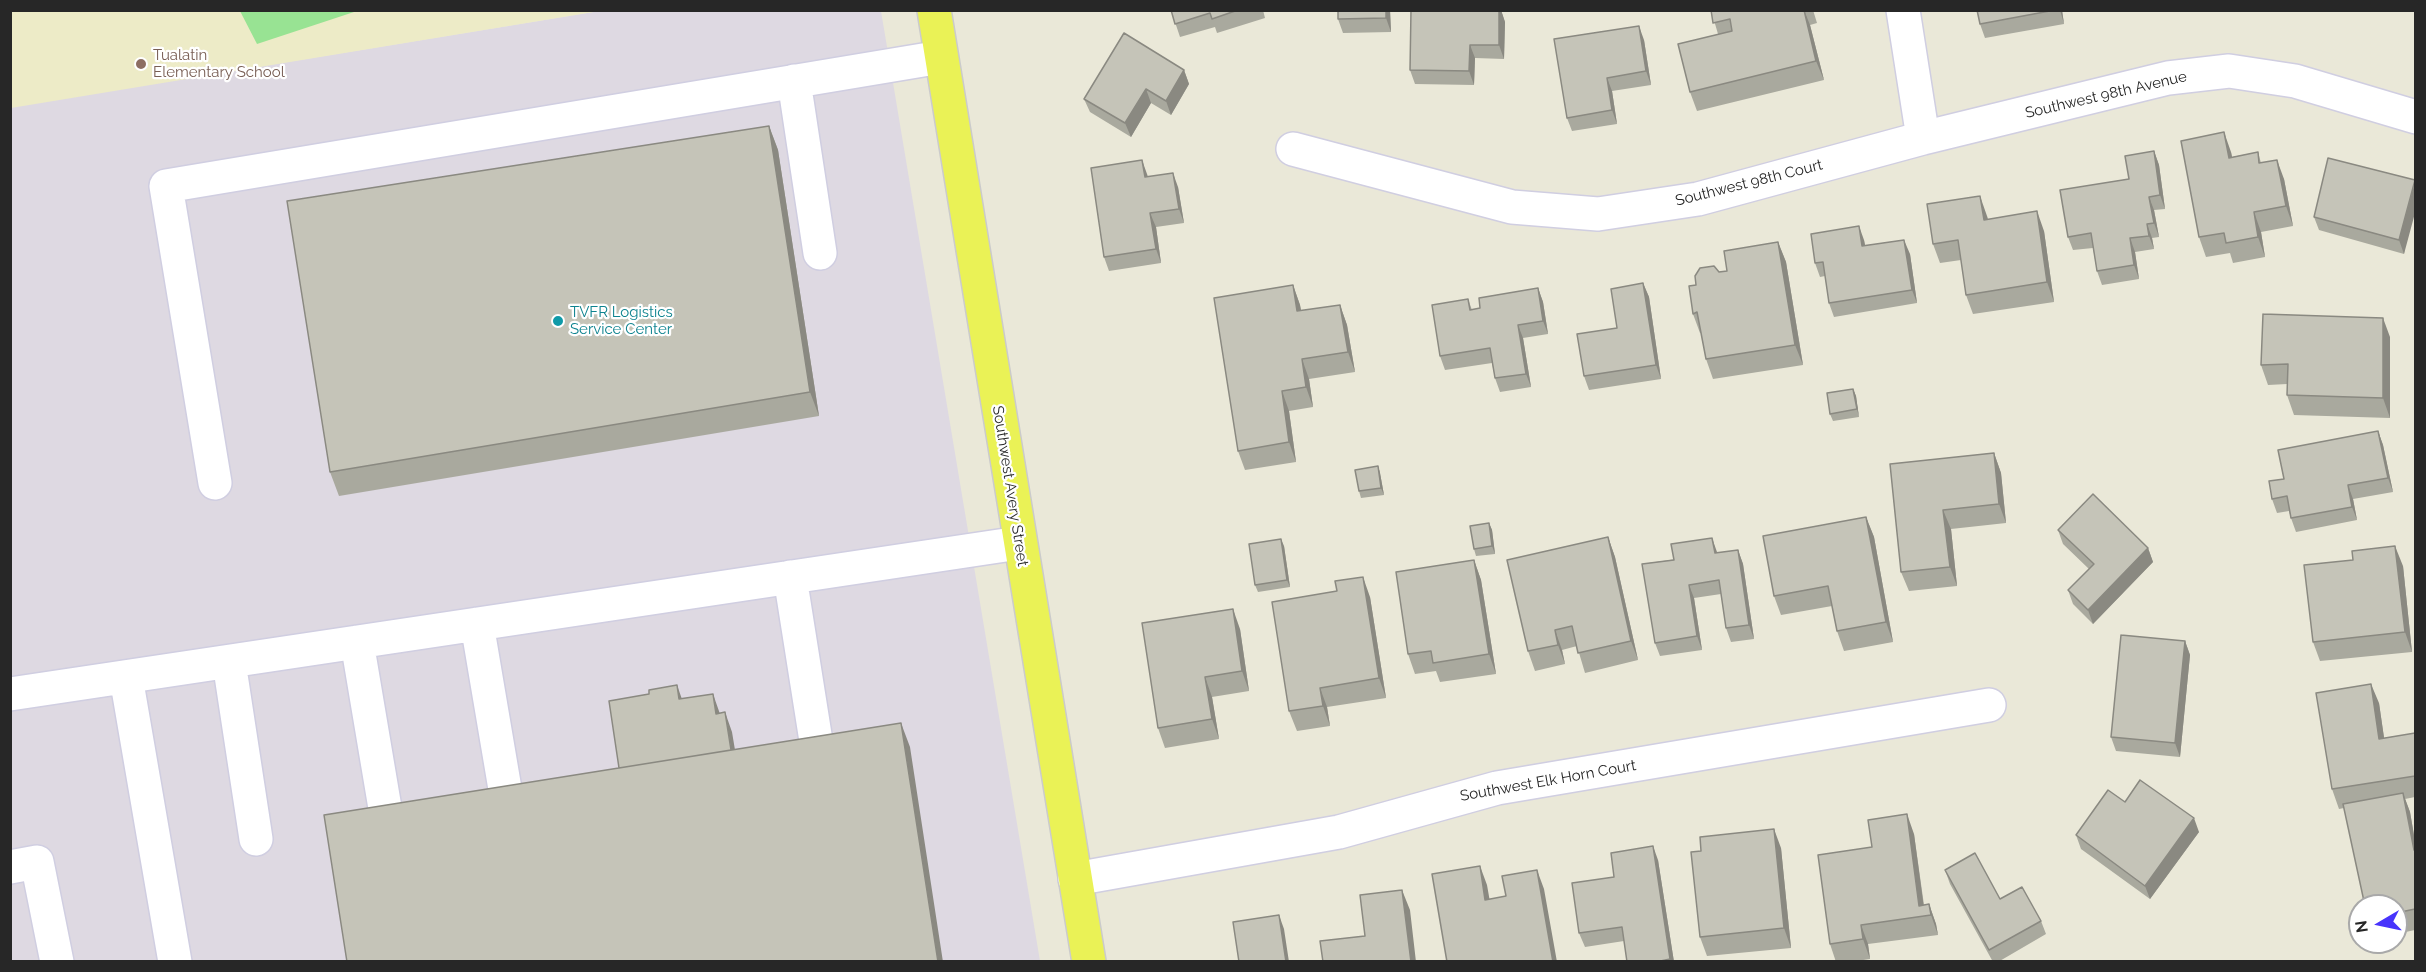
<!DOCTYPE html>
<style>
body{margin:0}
#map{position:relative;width:2426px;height:972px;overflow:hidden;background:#eae8d8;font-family:Raleway,sans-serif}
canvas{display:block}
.frame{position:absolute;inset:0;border:12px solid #272727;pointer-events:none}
.north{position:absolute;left:2348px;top:894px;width:60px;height:60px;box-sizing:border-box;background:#fff;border:2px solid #a9a9a9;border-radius:50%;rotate:261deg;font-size:16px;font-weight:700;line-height:24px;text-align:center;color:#272727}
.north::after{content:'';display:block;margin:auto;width:21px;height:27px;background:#4834fc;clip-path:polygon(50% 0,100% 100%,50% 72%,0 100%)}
</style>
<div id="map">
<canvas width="2426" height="972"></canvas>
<div class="frame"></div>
<div class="north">N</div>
</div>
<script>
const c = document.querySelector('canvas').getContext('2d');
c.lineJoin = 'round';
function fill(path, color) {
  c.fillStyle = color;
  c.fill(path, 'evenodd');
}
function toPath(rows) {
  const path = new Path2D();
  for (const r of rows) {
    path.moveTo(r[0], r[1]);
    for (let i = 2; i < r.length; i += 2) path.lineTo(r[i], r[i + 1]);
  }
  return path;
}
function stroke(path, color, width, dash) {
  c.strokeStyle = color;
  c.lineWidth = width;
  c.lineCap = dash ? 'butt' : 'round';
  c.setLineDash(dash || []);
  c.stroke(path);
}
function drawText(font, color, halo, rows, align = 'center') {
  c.font = font + ' Raleway,sans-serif';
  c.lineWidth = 4.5;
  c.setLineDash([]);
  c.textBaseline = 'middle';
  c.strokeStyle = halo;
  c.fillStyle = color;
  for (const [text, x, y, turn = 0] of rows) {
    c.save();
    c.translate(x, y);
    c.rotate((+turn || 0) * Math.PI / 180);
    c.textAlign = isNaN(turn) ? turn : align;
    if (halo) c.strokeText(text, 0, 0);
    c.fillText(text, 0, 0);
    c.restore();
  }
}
const industrial = toPath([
 [600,11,881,11,1040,961,11,962,11,107]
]);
const education = toPath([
 [11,11,599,11,11,108]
]);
const green = toPath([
 [240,11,357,11,257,44]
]);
const minor = toPath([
 [1903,10,1923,138],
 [794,81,820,253],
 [1293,149,1512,207,1598,214,1698,199,1923,138,2168,78,2229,71,2295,81,2416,117],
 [215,483,166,186,941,57],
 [790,577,816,741],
 [477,624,505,789],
 [357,642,386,814],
 [229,662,256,839],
 [126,677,175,962],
 [10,694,1019,543],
 [10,867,37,862,57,962],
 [1075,879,1339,832,1497,788,1989,705]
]);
const major = toPath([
 [934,10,1089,962]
]);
const wall = toPath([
 [1171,10,1263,10,1265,18,1217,33,1215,27,1180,37],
 [1338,10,1390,10,1391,32,1343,33,1338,19],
 [1411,10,1501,10,1505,22,1504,59,1475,58,1474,85,1415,84,1410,70],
 [1711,10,1813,10,1817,23,1810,25,1824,80,1697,111,1690,92,1718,34],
 [1977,10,2062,10,2064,24,1985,38,1980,24],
 [1644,40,1651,85,1612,91,1617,124,1572,131,1567,118],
 [1184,70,1189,84,1171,115,1151,103,1131,137,1090,112,1084,99],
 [769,126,778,150,819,416,339,496,330,472],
 [2154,151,2159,165,2165,209,2154,210,2159,237,2152,238,2154,249,2135,252,2139,279,2102,285,2097,271,2093,248,2073,250,2068,237,2129,179],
 [2231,152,2232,157,2258,152,2261,163,2284,179,2293,226,2261,232,2265,257,2233,263,2230,253,2206,257,2199,237],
 [1147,174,1148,177,1178,187,1184,223,1156,227,1161,263,1109,271,1104,257],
 [2415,180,2404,254,2319,230,2314,217],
 [1987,216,1988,219,2044,231,2054,302,1973,314,1966,295,1961,260,1940,263,1933,244],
 [1864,240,1865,246,1910,254,1917,303,1834,317,1829,303,1825,276,1820,277,1815,263],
 [1778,242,1786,262,1803,365,1713,379,1706,359,1701,333,1700,333,1693,314,1719,272,1727,271],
 [1643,283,1649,297,1661,379,1589,390,1584,376,1617,328],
 [1293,285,1300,305,1301,311,1340,305,1347,325,1355,372,1309,379,1313,407,1289,411,1296,462,1245,470,1238,451],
 [1538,288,1543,302,1548,334,1523,338,1531,387,1500,392,1495,378,1492,363,1445,370,1440,356,1468,299,1472,310,1480,308],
 [2390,337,2390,418,2294,415,2287,395,2287,384,2268,385,2261,365],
 [1853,389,1856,396,1859,417,1833,421,1830,414],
 [2378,431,2383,445,2393,492,2353,499,2357,520,2296,532,2291,518,2289,511,2277,513,2272,499,2284,479],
 [1994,453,2001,473,2006,523,1951,529,1957,586,1909,591,1901,572,1890,464],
 [1378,466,1380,473,1384,495,1361,498,1359,491],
 [1866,517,1874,537,1893,642,1844,651,1837,631,1832,606,1781,615,1774,596],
 [1489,523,1492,530,1495,554,1476,556,1474,549],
 [2058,530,2148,548,2153,562,2093,624,2073,604,2068,590,2089,569,2063,544],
 [1608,537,1615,557,1638,660,1585,673,1577,646,1562,650,1565,664,1535,671,1528,651],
 [1284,546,1290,587,1258,592,1255,585],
 [1738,550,1743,564,1754,639,1731,642,1726,628,1721,594,1694,598,1702,650,1660,656,1655,643,1642,564],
 [1474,560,1481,580,1496,674,1440,682,1436,671,1415,674,1408,654],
 [2403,566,2412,652,2320,661,2313,642],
 [1370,597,1386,698,1327,707,1330,726,1297,731,1289,711],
 [1240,629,1249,691,1212,697,1219,739,1165,748,1158,728],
 [2185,641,2190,655,2180,757,2116,751,2111,737],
 [2379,703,2384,738,2415,733,2415,797,2405,799,2410,812,2415,841,2415,930,2396,934,2396,906,2344,808,2339,809,2332,789],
 [2125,802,2199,832,2150,899,2081,849,2076,835],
 [1914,834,1924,905,1929,904,1936,924,1938,935,1868,944,1870,959,1850,962,1836,962,1830,944,1872,847],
 [1781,848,1791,948,1707,956,1700,937],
 [1658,860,1674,962,1627,962,1624,941,1585,947,1579,933,1614,877],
 [1945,870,2041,921,2046,934,1998,962,1993,962,1950,884]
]);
const shadedWall = toPath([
 [1386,10,1390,10,1391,32,1386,18],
 [1499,10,1501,10,1505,22,1504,59,1499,45],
 [1804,10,1810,25,1824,80,1816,61],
 [2060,10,2062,10,2064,24],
 [1639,26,1644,40,1651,85,1646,71],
 [1470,45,1475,58,1474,85,1469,71],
 [1184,70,1189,84,1171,115,1166,101],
 [1607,78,1612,91,1617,124,1612,110],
 [1146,89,1151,103,1131,137,1125,123],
 [769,126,778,150,819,416,810,392],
 [2224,132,2231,152,2236,177,2229,158],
 [2154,151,2159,165,2165,209,2160,195],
 [1142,160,1147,174,1150,191,1145,177],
 [2277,160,2284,179,2293,226,2286,206],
 [1173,173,1178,187,1184,223,1179,209],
 [2415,182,2415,213,2404,254,2399,240],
 [1980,196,1987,216,1991,239,1984,220],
 [2149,197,2154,210,2159,237,2154,223],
 [2037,211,2044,231,2054,302,2047,282],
 [2254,212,2261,232,2265,257,2258,237],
 [1150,213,1156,227,1161,263,1156,249],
 [2147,224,2152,238,2154,249,2149,236],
 [1859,226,1864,240,1868,260,1862,246],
 [2130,238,2135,252,2139,279,2134,265],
 [1904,240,1910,254,1917,303,1912,290],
 [1778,242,1786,262,1803,365,1795,345],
 [1643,283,1649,297,1661,379,1656,365],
 [1293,285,1300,305,1305,331,1297,311],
 [1538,288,1543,302,1548,334,1543,321],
 [1340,305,1347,325,1355,372,1348,352],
 [2383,318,2390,337,2390,418,2383,398],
 [1518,325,1523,338,1531,387,1526,374],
 [1302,359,1309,379,1313,407,1306,387],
 [1853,389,1856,396,1859,417,1857,409],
 [1282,391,1289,411,1296,462,1289,442],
 [2378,431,2383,445,2393,492,2388,478],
 [1994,453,2001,473,2006,523,1999,504],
 [1378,466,1380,473,1384,495,1381,488],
 [2348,485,2353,499,2357,520,2352,507],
 [1943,510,1951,529,1957,586,1950,567],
 [1866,517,1874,537,1893,642,1886,622],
 [1489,523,1492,530,1495,554,1492,546],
 [1608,537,1615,557,1638,660,1631,641],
 [1712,538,1717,552,1720,567,1715,553],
 [1281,539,1284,546,1290,587,1287,580],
 [2395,546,2403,566,2412,652,2405,632],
 [2148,548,2153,562,2093,624,2088,610],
 [1738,550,1743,564,1754,639,1749,625],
 [1474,560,1481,580,1496,674,1489,654],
 [1363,577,1370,597,1386,698,1379,678],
 [1689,585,1694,598,1702,650,1697,636],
 [1233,609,1240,629,1249,691,1242,671],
 [1555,630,1562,650,1565,664,1558,645],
 [2185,641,2190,655,2180,757,2175,743],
 [1205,677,1212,697,1219,739,1212,719],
 [2371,684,2379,703,2387,758,2379,739],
 [677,685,684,705,679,699],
 [1320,688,1327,707,1330,726,1323,706],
 [713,694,720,714,716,714],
 [725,712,732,732,739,774,732,755],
 [901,723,910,747,943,962,938,962],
 [2403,793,2410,812,2415,841,2415,854],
 [1907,814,1914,834,1925,916,1919,906],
 [2194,818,2199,832,2150,899,2145,886],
 [1774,829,1781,848,1791,948,1784,928],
 [1653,846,1658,860,1674,962,1671,962,1670,959],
 [1480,866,1487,885,1493,919,1485,900],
 [1537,870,1544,889,1557,962,1553,962],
 [1402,890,1410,910,1416,962,1411,962],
 [1929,904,1936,924,1938,935,1931,915],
 [1279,915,1284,929,1289,962,1286,962],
 [1861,925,1868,944,1870,959,1863,939]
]);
const building = toPath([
 [1171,10,1238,10,1212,19,1210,13,1175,24,1171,10],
 [1338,10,1386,10,1386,18,1338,19,1338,10],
 [1411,10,1499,10,1499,45,1470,45,1469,71,1410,70,1411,10],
 [1711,10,1804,10,1816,61,1690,92,1678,44,1732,31,1730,19,1713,23,1711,10],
 [1977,10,2055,10,1980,24,1977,10],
 [1639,26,1646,71,1607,78,1612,110,1567,118,1554,39,1639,26],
 [1124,33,1184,70,1166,101,1146,89,1125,123,1084,99,1124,33],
 [769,126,810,392,330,472,287,201,769,126],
 [2224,132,2229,158,2258,152,2259,163,2277,160,2286,206,2254,212,2258,237,2226,243,2224,233,2199,237,2181,141,2224,132],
 [2154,151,2160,195,2149,197,2154,223,2147,224,2149,236,2130,238,2134,265,2097,271,2091,233,2068,237,2060,190,2129,179,2125,156,2154,151],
 [2328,158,2415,180,2399,240,2314,217,2328,158],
 [1142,160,1145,177,1173,173,1179,209,1150,213,1156,249,1104,257,1091,168,1142,160],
 [1980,196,1984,220,2037,211,2047,282,1966,295,1958,240,1933,244,1927,204,1980,196],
 [1859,226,1862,246,1904,240,1912,290,1829,303,1823,262,1815,263,1811,234,1859,226],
 [1778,242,1795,345,1706,359,1697,312,1693,314,1689,286,1696,285,1695,276,1700,268,1714,266,1719,272,1727,271,1724,251,1778,242],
 [1643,283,1656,365,1584,376,1577,334,1617,328,1611,289,1643,283],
 [1293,285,1297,311,1340,305,1348,352,1302,359,1306,387,1282,391,1289,442,1238,451,1214,298,1293,285],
 [1538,288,1543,321,1518,325,1526,374,1495,378,1490,348,1440,356,1432,305,1468,299,1470,310,1480,308,1479,298,1538,288],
 [2263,314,2383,318,2383,398,2287,395,2288,364,2261,365,2263,314],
 [1853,389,1857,409,1830,414,1827,393,1853,389],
 [2378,431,2388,478,2348,485,2352,507,2291,518,2287,496,2272,499,2269,481,2284,479,2278,450,2378,431],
 [1994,453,1999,504,1943,510,1950,567,1901,572,1890,464,1994,453],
 [1378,466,1381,488,1359,491,1355,470,1378,466],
 [2093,494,2148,548,2088,610,2068,590,2094,564,2058,530,2093,494],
 [1866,517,1886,622,1837,631,1828,586,1774,596,1763,536,1866,517],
 [1489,523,1492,546,1474,549,1470,526,1489,523],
 [1608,537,1631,641,1578,653,1572,626,1555,630,1558,645,1528,651,1507,560,1608,537],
 [1712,538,1715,553,1738,550,1749,625,1726,628,1719,580,1689,585,1697,636,1655,643,1642,564,1674,560,1671,544,1712,538],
 [1281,539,1287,580,1255,585,1249,544,1281,539],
 [2395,546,2405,632,2313,642,2304,565,2353,560,2352,551,2395,546],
 [1474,560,1489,654,1433,663,1431,651,1408,654,1396,572,1474,560],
 [1363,577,1379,678,1320,688,1323,706,1289,711,1272,602,1337,591,1335,581,1363,577],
 [1233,609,1242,671,1205,677,1212,719,1158,728,1142,623,1233,609],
 [2121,635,2185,641,2175,743,2111,737,2121,635],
 [2371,684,2379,739,2415,733,2415,776,2332,789,2316,693,2371,684],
 [677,685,679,699,713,694,716,714,725,712,731,750,619,768,609,701,649,694,649,690,677,685],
 [901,723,938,962,347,962,324,815,901,723],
 [2140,780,2194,818,2145,886,2076,835,2108,790,2125,802,2140,780],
 [2403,793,2414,850,2415,849,2415,909,2396,913,2396,906,2365,906,2343,804,2403,793],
 [1907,814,1919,906,1929,904,1931,915,1861,925,1863,939,1830,944,1818,855,1872,847,1868,820,1907,814],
 [1774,829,1784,928,1700,937,1691,852,1701,851,1700,837,1774,829],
 [1653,846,1670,959,1656,962,1627,962,1622,927,1579,933,1572,883,1614,877,1611,853,1653,846],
 [1975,853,2000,899,2022,887,2041,921,1989,950,1945,870,1975,853],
 [1480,866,1485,900,1506,896,1502,876,1537,870,1553,962,1447,962,1432,874,1480,866],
 [1402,890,1411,962,1323,962,1320,941,1365,936,1360,895,1402,890],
 [1279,915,1286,962,1239,962,1233,922,1279,915]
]);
const markers = [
 [141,64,6,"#8d6e63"],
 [558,321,6,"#0f9aa8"]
];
const educationNames = [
 ["Tualatin",153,55],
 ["Elementary School",153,72]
];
const streetNames = [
 ["Southwest 98th Avenue",2106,95,-13],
 ["Southwest 98th Court",1749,183,-14],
 ["Southwest Avery Street",1010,486,81],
 ["Southwest Elk Horn Court",1548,781,-10]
];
const cultureNames = [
 ["TVFR Logistics",570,312],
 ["Service Center",570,329]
];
fill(industrial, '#ded9e2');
fill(education, '#edebc7');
fill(green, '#98e393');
stroke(minor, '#d0cee1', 36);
stroke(major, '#cbcbcb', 36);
stroke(minor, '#fff', 33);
stroke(major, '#eaf256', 33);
fill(wall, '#a9a99e');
fill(shadedWall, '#8a8981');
fill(building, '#c5c4b8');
stroke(building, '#8a8981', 1.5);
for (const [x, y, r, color] of markers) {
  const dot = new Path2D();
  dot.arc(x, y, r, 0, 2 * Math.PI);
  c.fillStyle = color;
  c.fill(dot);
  stroke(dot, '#fff', 2);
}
drawText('15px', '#785e54', '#fff', educationNames, 'left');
drawText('15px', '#272727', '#fff', streetNames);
drawText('15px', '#0d838f', '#fff', cultureNames, 'left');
</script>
